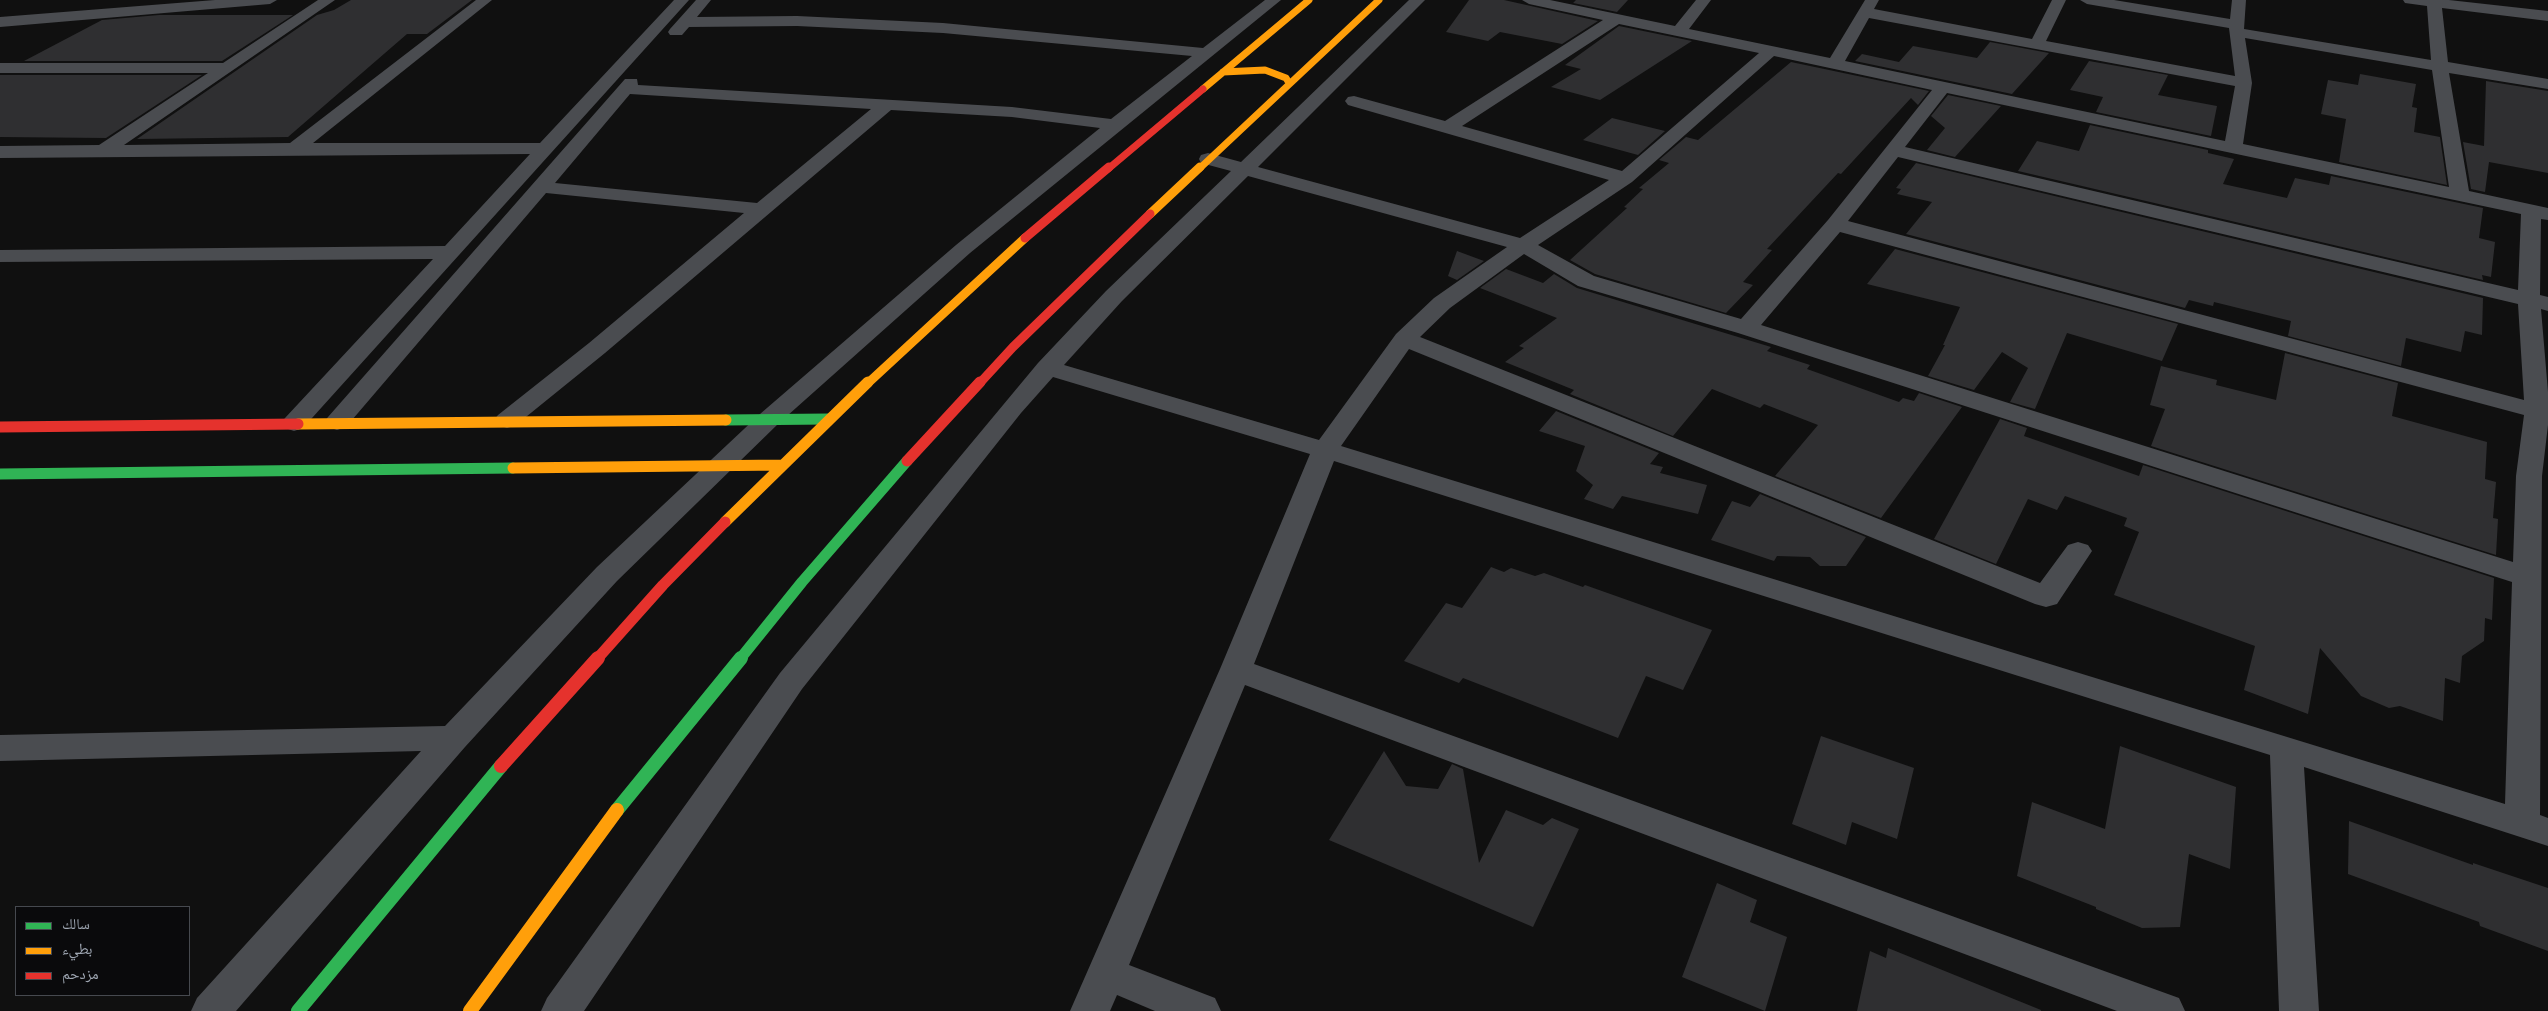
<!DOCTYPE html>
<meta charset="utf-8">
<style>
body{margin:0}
#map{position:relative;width:2548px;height:1011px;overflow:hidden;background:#101010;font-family:"Nunito Sans","Noto Naskh Arabic",sans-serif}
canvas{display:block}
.legend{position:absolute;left:15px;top:906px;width:175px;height:90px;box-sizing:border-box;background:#0a0a0c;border:1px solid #46494f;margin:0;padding:6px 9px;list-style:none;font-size:15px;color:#9fa7b3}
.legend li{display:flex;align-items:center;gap:10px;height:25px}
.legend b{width:25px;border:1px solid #46494f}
</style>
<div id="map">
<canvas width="2548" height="1011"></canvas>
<ul class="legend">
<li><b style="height:6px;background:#30b455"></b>سالك</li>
<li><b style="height:6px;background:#ff9f0a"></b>بطيء</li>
<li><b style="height:6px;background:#e5322d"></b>مزدحم</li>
</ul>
</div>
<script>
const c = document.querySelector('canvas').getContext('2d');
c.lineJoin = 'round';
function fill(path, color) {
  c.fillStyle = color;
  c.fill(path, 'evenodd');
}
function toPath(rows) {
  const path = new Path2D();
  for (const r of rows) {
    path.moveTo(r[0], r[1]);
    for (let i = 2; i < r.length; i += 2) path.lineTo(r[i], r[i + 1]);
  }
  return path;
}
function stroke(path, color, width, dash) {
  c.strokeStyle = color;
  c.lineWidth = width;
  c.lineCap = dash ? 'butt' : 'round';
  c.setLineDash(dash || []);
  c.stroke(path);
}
const building = toPath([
 [351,0,472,0,427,34,407,34,288,137,137,139,317,15,334,10],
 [1469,0,1504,0,1598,21,1562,44,1500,32,1488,41,1446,32],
 [1576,0,1628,0,1617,12,1573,3],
 [159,15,293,15,222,61,24,61,102,20],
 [1619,26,1692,41,1600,100,1551,87,1581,69,1565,65],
 [1990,42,2049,53,2012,94,1855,61,1862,54,1899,62,1913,46,1977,58],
 [2089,61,2168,75,2158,95,2217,106,2211,136,2096,112,2103,97,2070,90],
 [1791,62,1929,91,1918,105,1911,98,1841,174,1838,173,1767,249,1772,250,1743,282,1753,285,1726,313,1595,274,1570,260,1627,208,1624,207,1643,189,1639,188,1669,163,1659,160,1686,137,1698,140],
 [2360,74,2416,84,2412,107,2417,108,2414,132,2440,137,2447,185,2339,162,2346,119,2321,114,2328,80,2358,85],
 [0,75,202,75,106,138,0,137],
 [2486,81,2548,91,2548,173,2489,162,2485,192,2471,189,2463,142,2484,146],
 [1948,95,2001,106,1955,157,1927,150,1945,128,1931,116],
 [1612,118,1665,131,1638,155,1583,140],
 [2090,125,2208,150,2208,153,2234,159,2223,184,2287,198,2295,178,2329,185,2331,176,2483,208,2479,238,2495,242,2491,277,2482,275,2483,280,2018,171,2037,141,2079,151],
 [1916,163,2483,298,2482,335,2465,331,2461,352,2406,338,2401,366,2288,336,2291,321,2214,302,2213,306,2189,300,2185,308,1906,234,1932,202,1897,194,1901,189,1896,188],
 [1895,249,2178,324,2162,361,2067,333,2035,409,2010,402,2028,368,2002,352,1974,390,1928,376,1945,345,1943,345,1960,307,1867,284],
 [1457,251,1484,261,1457,280,1448,276],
 [1506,269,1543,283,1554,274,1577,288,1771,347,1767,351,1810,365,1807,369,1899,402,1903,398,1914,401,1919,393,1962,407,1881,518,1775,476,1818,425,1764,404,1760,408,1712,389,1673,436,1570,394,1574,390,1505,362,1524,348,1519,346,1557,318,1480,288],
 [2285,353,2398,383,2392,416,2487,442,2485,479,2496,482,2493,518,2498,519,2496,555,2151,446,2165,409,2150,405,2161,366,2217,380,2216,385,2276,400],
 [1556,411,1659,453,1650,464,1663,467,1660,473,1707,485,1698,514,1622,496,1613,509,1584,499,1593,485,1576,471,1585,446,1539,431],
 [2000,419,2027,428,2024,436,2139,476,2143,465,2494,578,2492,620,2485,618,2484,641,2462,656,2460,683,2445,678,2443,721,2400,706,2389,708,2361,696,2320,648,2308,714,2244,690,2255,646,2114,595,2139,532,2124,526,2127,518,2065,496,2057,510,2028,499,1996,564,1934,539],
 [1760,494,1866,537,1846,566,1820,566,1810,557,1777,556,1774,561,1711,540,1732,501,1750,507],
 [1491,567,1504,572,1511,568,1535,576,1544,573,1583,587,1585,585,1712,630,1683,690,1646,676,1618,738,1463,678,1459,683,1404,661,1446,603,1462,608],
 [1821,736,1914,768,1897,839,1852,822,1846,845,1792,824],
 [2120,746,2236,787,2230,869,2189,854,2180,927,2142,928,2096,909,2096,907,2017,876,2032,802,2105,829],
 [1384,751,1406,786,1438,789,1452,764,1463,769,1479,863,1506,810,1543,825,1552,818,1579,829,1533,927,1329,840],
 [2349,821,2473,865,2473,863,2548,888,2548,951,2480,926,2479,922,2348,874],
 [1717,883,1757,900,1750,922,1787,937,1765,1011,1682,977],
 [1888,948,2041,1010,2041,1011,1857,1011,1870,951,1886,958]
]);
const street = toPath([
 [215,0,277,0,270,4,0,27,0,17,215,0],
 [318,0,335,0,124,145,290,143,476,0,492,0,313,143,540,143,674,0,689,0,303,428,294,431,285,428,281,423,285,418,433,259,0,262,0,250,445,246,530,154,0,158,0,146,99,145,208,73,0,73,0,63,223,63,318,0],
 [696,0,711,0,697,17,797,16,943,23,1203,48,1265,0,1281,0,970,253,778,424,617,581,465,747,236,1011,191,1011,197,998,421,751,0,761,0,735,445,726,597,567,760,414,956,245,1100,128,1012,117,891,110,605,353,516,425,507,428,498,425,494,420,498,415,589,343,744,213,546,193,346,427,337,430,328,427,324,422,328,417,625,79,637,79,638,85,1012,107,1111,119,1192,56,943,33,797,26,689,27,682,35,670,35,668,32,670,29,696,0],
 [630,94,871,109,757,203,555,183,630,94],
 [1409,0,1425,0,1258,167,1520,238,1609,180,1348,105,1345,101,1348,97,1354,96,1445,121,1603,20,1529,4,1522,0,1550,0,1675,26,1696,0,1711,0,1689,29,1830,58,1865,0,1879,0,1874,9,2032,39,2052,0,2066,0,2046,41,2235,76,2229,28,2087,4,2080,0,2114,0,2230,19,2232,0,2246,0,2244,29,2431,60,2427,6,2405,3,2403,0,2449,0,2548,11,2548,21,2442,8,2448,62,2548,79,2548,89,2449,73,2469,191,2548,208,2548,220,2541,219,2540,295,2548,297,2548,311,2541,309,2548,392,2548,425,2542,476,2540,815,2548,818,2548,846,2304,767,2319,1011,2279,1011,2270,755,1334,461,1254,664,2179,998,2185,1011,2117,1011,1245,685,1129,965,1215,998,1221,1011,1155,1011,1117,995,1110,1011,1070,1011,1220,669,1310,454,1053,377,1021,413,802,689,584,1011,541,1011,547,998,780,673,1038,363,1106,291,1231,171,1201,163,1199,159,1201,155,1208,153,1241,162,1409,0],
 [1869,18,2235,86,2225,141,1845,61,1869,18],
 [1619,24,1759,53,1622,171,1462,126,1619,24],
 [2245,38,2432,70,2449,187,2243,144,2252,83,2245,38],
 [1774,56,1932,90,1828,220,1741,319,1594,276,1538,245,1632,182,1774,56],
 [1947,93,2521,214,2518,290,1905,147,1947,93],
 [1898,157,2518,304,2524,400,1848,221,1898,157],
 [1248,176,1507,247,1434,298,1396,334,1319,440,1064,365,1122,301,1248,176],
 [1840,232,2524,415,2516,476,2513,562,1761,325,1840,232],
 [1524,254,1578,286,1738,333,2512,582,2505,804,1341,446,1409,349,2035,604,2046,607,2057,604,2092,551,2088,545,2078,542,2068,545,2040,583,1420,337,1450,308,1524,254]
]);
const fastFar1 = toPath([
 [726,420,828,419],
 [0,474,513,468],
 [740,659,802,582,907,461]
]);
const fast = toPath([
 [617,810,741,658],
 [298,1011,501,766]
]);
const slowFar3 = toPath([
 [1223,72,1265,70,1286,78,1289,83],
 [1203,89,1309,0],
 [1199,169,1379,0]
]);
const slowFar2 = toPath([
 [1150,214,1200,167],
 [867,384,1025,238]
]);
const slowFar1 = toPath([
 [298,424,726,420],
 [513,468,781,465],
 [725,522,868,382]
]);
const slow = toPath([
 [470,1011,617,810]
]);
const jamFar3 = toPath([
 [1108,169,1203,89]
]);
const jamFar2 = toPath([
 [1025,238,1109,167],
 [979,384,1013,347,1150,214]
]);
const jamFar1 = toPath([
 [0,427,298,424],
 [907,461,980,382],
 [597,659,663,585,725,522]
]);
const jam = toPath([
 [501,766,598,658]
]);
fill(building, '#2f2f31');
fill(street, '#4a4c50');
stroke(fastFar1, '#30b455', 11);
stroke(fast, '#30b455', 14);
stroke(slowFar3, '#ff9f0a', 7);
stroke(slowFar2, '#ff9f0a', 9);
stroke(slowFar1, '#ff9f0a', 11);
stroke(slow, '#ff9f0a', 14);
stroke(jamFar3, '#e5322d', 7);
stroke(jamFar2, '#e5322d', 9);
stroke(jamFar1, '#e5322d', 11);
stroke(jam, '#e5322d', 14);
</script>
